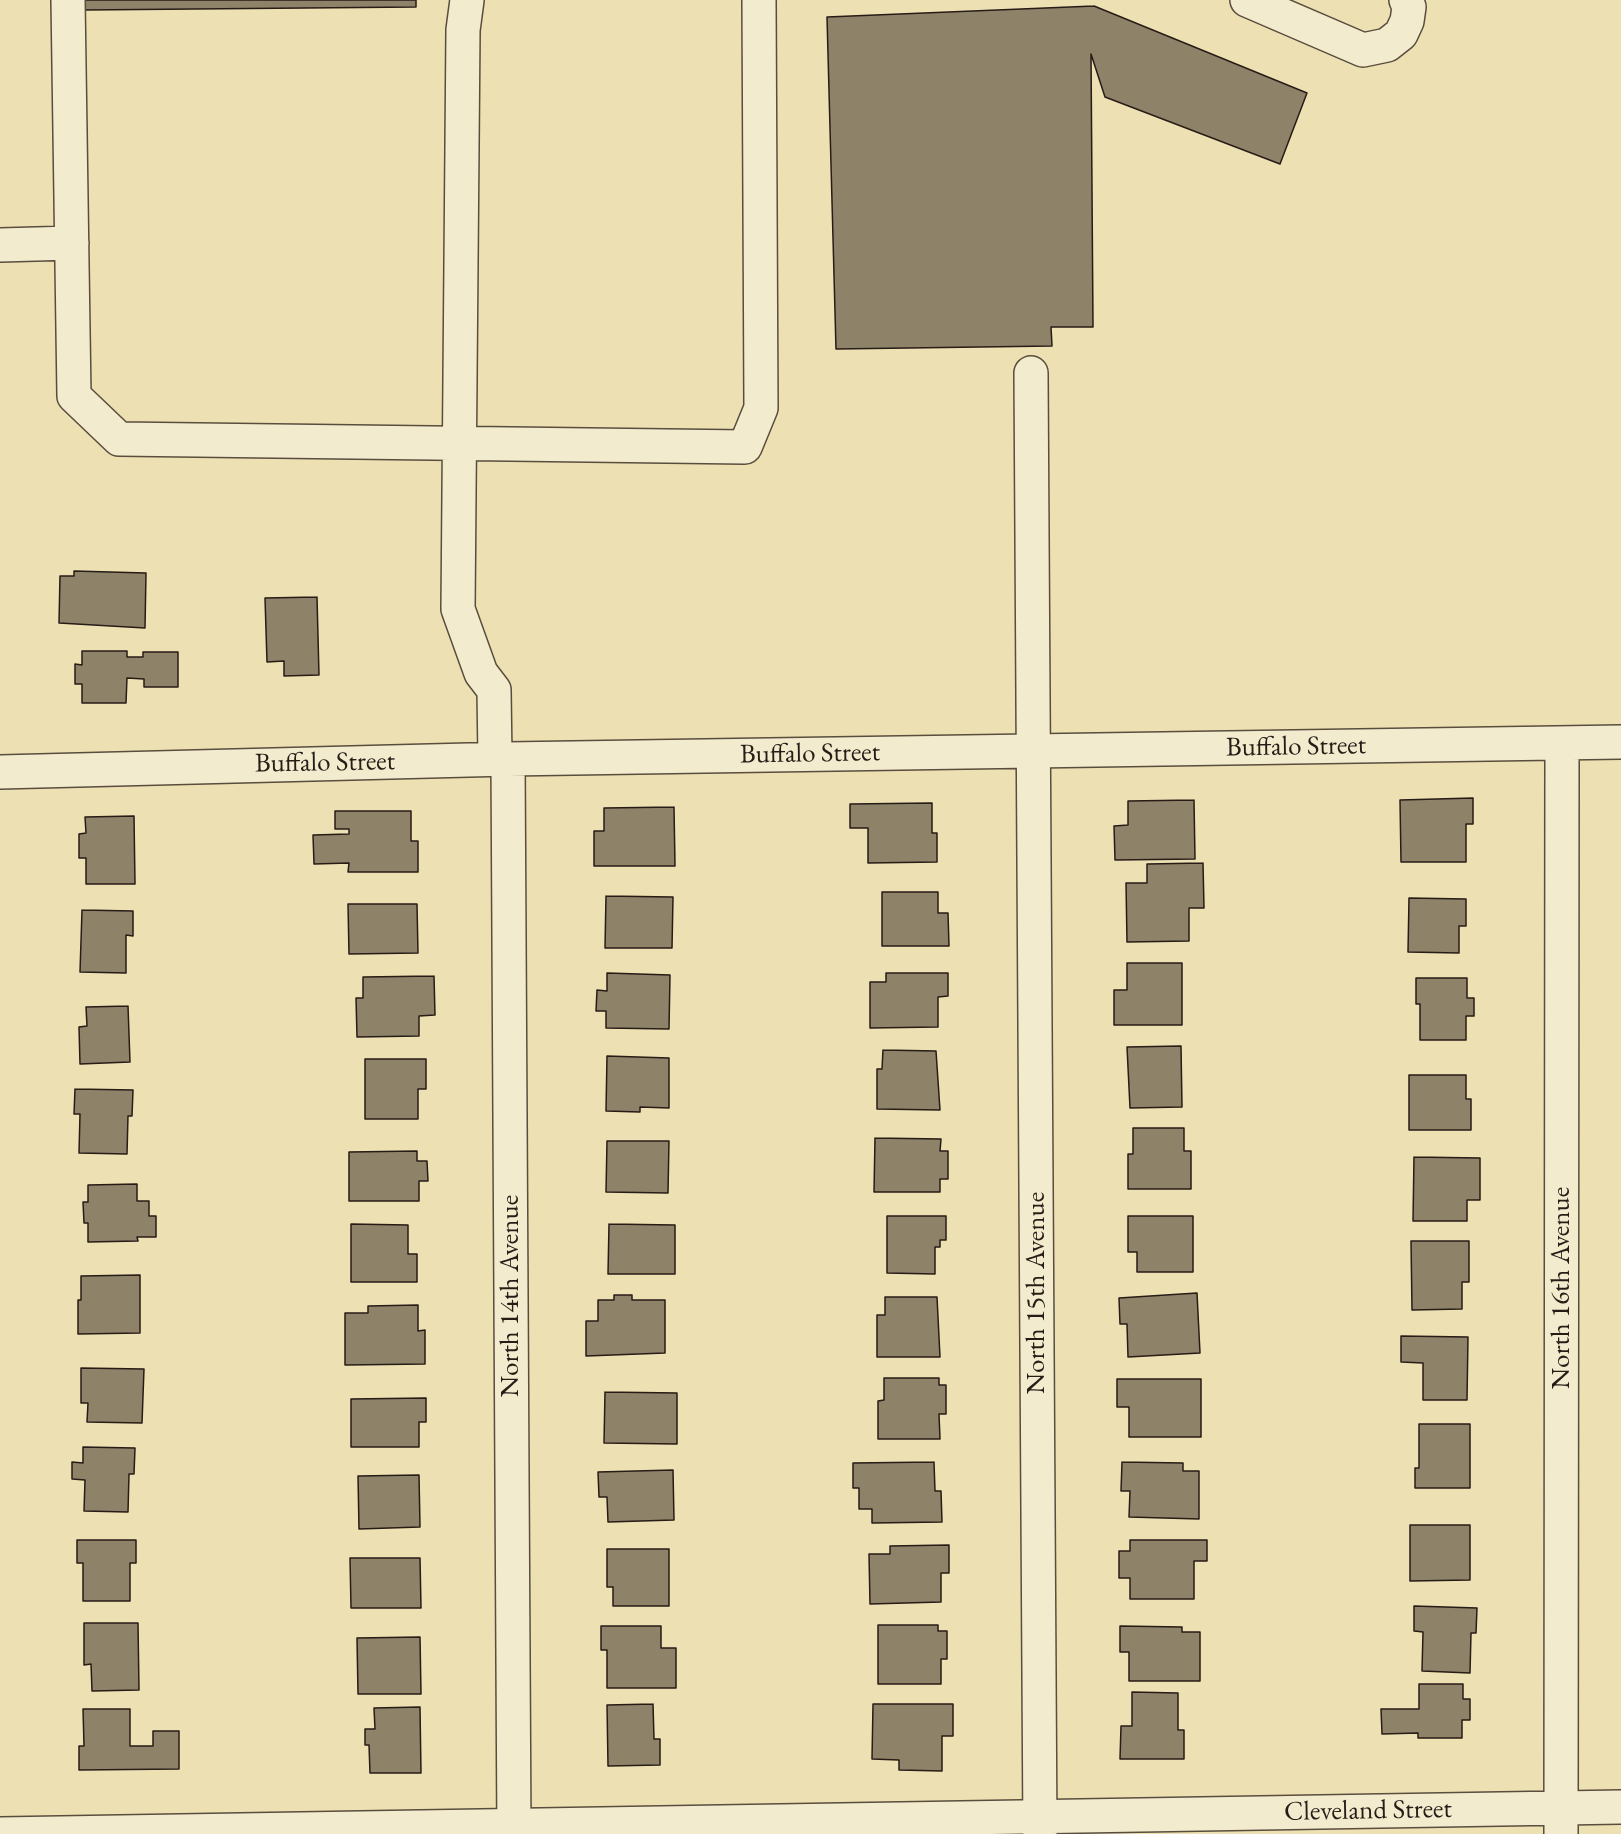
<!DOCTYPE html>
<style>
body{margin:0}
canvas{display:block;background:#ede0b3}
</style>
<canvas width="1621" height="1834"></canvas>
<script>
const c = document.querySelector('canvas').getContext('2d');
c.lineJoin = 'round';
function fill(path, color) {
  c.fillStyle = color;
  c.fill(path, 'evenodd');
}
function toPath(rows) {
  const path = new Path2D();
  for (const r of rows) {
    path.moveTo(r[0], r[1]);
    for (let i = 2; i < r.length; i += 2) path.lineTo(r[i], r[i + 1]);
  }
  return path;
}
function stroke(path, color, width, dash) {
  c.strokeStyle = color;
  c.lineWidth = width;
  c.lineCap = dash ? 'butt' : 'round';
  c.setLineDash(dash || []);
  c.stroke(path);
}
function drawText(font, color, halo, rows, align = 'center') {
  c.font = font + ' "EB Garamond",serif';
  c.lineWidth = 6;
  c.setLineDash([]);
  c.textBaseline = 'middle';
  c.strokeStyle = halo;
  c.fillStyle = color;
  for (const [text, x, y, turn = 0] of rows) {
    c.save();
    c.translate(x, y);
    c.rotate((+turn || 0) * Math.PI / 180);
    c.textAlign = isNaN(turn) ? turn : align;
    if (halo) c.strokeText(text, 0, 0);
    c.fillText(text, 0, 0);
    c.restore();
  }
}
const building = toPath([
 [84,0,416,0,416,7,84,10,84,0],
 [1094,6,1307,93,1280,164,1105,97,1091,54,1093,327,1051,327,1052,346,836,349,827,17,1094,6],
 [74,571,146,573,145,628,59,623,60,576,74,576,74,571],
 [317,597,319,675,284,676,284,661,267,662,265,598,317,597],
 [82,651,127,651,127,657,143,657,143,652,178,652,178,687,144,687,144,679,127,678,126,703,82,703,82,684,75,684,75,664,82,665,82,651],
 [1473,798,1473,824,1466,824,1466,862,1401,862,1400,800,1473,798],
 [1194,800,1195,859,1115,860,1114,826,1128,825,1128,801,1194,800],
 [932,803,932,833,937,833,937,862,868,863,868,828,850,828,850,804,932,803],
 [674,807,675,866,594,866,594,831,604,831,604,808,674,807],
 [335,811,411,811,411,841,418,841,418,872,348,872,349,863,314,864,313,835,349,834,349,829,335,829,335,811],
 [134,816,135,884,86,884,86,858,79,858,79,834,86,833,85,817,134,816],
 [1203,863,1204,908,1189,908,1189,941,1127,942,1126,883,1147,883,1147,864,1203,863],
 [882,892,938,892,938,913,948,913,949,946,882,946,882,892],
 [606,896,673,897,672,948,605,948,606,896],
 [1409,898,1466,899,1466,926,1459,926,1459,953,1408,952,1409,898],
 [348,904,417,904,418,953,349,954,348,904],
 [82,910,133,911,133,936,126,935,126,973,80,972,82,910],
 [1127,963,1182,963,1182,1025,1114,1025,1114,990,1127,990,1127,963],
 [607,973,670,975,669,1029,606,1028,606,1011,596,1011,597,990,607,991,607,973],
 [886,973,948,973,948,996,938,997,938,1027,870,1028,870,982,886,982,886,973],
 [434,976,435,1015,419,1016,419,1036,357,1037,356,998,363,998,363,977,434,976],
 [1416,978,1467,978,1467,998,1474,998,1474,1016,1466,1016,1466,1040,1420,1040,1420,1004,1416,1004,1416,978],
 [128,1006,130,1062,80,1064,79,1027,87,1026,86,1007,128,1006],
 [1181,1046,1182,1107,1130,1108,1127,1047,1181,1046],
 [883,1050,936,1051,940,1110,877,1109,877,1069,882,1069,883,1050],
 [607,1056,669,1058,669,1108,640,1107,640,1112,606,1111,607,1056],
 [365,1059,426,1059,426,1089,418,1089,418,1119,365,1119,365,1059],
 [1409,1075,1466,1075,1466,1099,1471,1099,1471,1130,1409,1130,1409,1075],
 [75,1089,133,1090,132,1116,128,1116,127,1154,79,1153,80,1114,74,1114,75,1089],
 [1133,1128,1184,1128,1184,1151,1191,1151,1191,1189,1128,1189,1128,1154,1133,1154,1133,1128],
 [875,1138,941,1139,940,1151,948,1151,948,1179,940,1179,940,1192,874,1192,875,1138],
 [607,1141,669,1141,668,1193,606,1192,607,1141],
 [417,1151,417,1161,427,1161,428,1181,419,1181,419,1201,349,1201,349,1152,417,1151],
 [1414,1157,1480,1158,1480,1200,1467,1200,1467,1221,1413,1221,1414,1157],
 [137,1184,137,1201,149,1201,149,1216,156,1216,156,1237,137,1237,138,1241,88,1242,88,1223,84,1223,83,1202,88,1202,88,1185,137,1184],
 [887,1216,946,1216,946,1240,940,1240,940,1247,935,1247,935,1274,887,1273,887,1216],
 [1128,1216,1193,1216,1193,1272,1137,1272,1137,1252,1128,1252,1128,1216],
 [351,1224,408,1225,408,1254,417,1254,417,1282,351,1282,351,1224],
 [609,1224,675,1225,675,1274,608,1274,609,1224],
 [1411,1241,1469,1241,1469,1282,1462,1282,1462,1309,1412,1310,1411,1241],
 [140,1275,140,1333,78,1334,78,1300,81,1300,81,1276,140,1275],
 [1197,1293,1200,1353,1128,1357,1127,1324,1120,1324,1119,1298,1197,1293],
 [614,1295,632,1295,632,1300,665,1300,665,1353,586,1356,586,1321,598,1321,598,1300,614,1300,614,1295],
 [885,1297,937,1297,940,1357,877,1357,877,1315,885,1315,885,1297],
 [418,1305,418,1331,425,1330,425,1364,345,1365,345,1313,368,1313,368,1306,418,1305],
 [1401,1336,1468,1337,1467,1400,1423,1400,1423,1363,1401,1362,1401,1336],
 [81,1368,144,1369,142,1423,87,1422,88,1403,81,1403,81,1368],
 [884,1378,939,1378,939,1385,946,1385,946,1414,939,1414,940,1439,878,1439,878,1401,884,1400,884,1378],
 [1117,1379,1201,1379,1201,1437,1129,1437,1129,1407,1117,1407,1117,1379],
 [605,1392,677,1393,677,1444,604,1443,605,1392],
 [426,1398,426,1422,419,1422,419,1447,351,1447,351,1399,426,1398],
 [1419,1424,1470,1424,1470,1488,1415,1488,1415,1468,1419,1468,1419,1424],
 [83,1447,135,1448,134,1474,129,1474,128,1512,84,1511,85,1480,72,1479,72,1462,83,1463,83,1447],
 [934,1462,935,1491,941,1491,942,1522,872,1523,872,1509,859,1509,859,1488,853,1488,853,1463,934,1462],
 [1122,1462,1183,1463,1183,1471,1199,1471,1199,1519,1129,1517,1130,1491,1121,1491,1122,1462],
 [673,1470,674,1520,608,1522,607,1497,599,1497,598,1472,673,1470],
 [419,1475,420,1527,359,1529,358,1476,419,1475],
 [1410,1525,1470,1525,1470,1580,1410,1581,1410,1525],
 [77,1540,136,1540,136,1563,130,1563,130,1601,83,1601,83,1563,77,1563,77,1540],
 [1130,1540,1207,1540,1207,1561,1194,1561,1194,1599,1130,1599,1130,1578,1119,1578,1119,1551,1130,1551,1130,1540],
 [949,1545,949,1573,941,1573,941,1602,870,1604,869,1554,890,1554,890,1546,949,1545],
 [607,1549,669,1549,669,1606,613,1606,613,1587,607,1587,607,1549],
 [350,1558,420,1558,421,1608,351,1608,350,1558],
 [1414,1606,1477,1608,1476,1633,1471,1633,1470,1673,1422,1671,1423,1632,1414,1631,1414,1606],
 [84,1623,138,1623,139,1690,92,1691,91,1664,84,1665,84,1623],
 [878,1625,938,1625,938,1631,947,1631,947,1659,941,1659,941,1684,878,1684,878,1625],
 [601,1626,661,1626,661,1648,676,1648,676,1688,607,1688,607,1650,601,1650,601,1626],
 [1120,1626,1182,1627,1182,1632,1200,1632,1200,1681,1129,1681,1129,1652,1120,1652,1120,1626],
 [420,1637,421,1694,358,1694,357,1638,420,1637],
 [1419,1684,1463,1684,1463,1699,1470,1699,1470,1720,1462,1720,1462,1738,1418,1738,1418,1733,1382,1734,1381,1709,1419,1709,1419,1684],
 [1132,1692,1178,1693,1178,1730,1184,1730,1184,1759,1120,1759,1121,1726,1132,1726,1132,1692],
 [653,1704,654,1739,660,1739,660,1765,608,1766,607,1705,653,1704],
 [873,1704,953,1704,953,1736,942,1736,942,1771,899,1770,899,1760,872,1759,873,1704],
 [420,1707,421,1773,370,1773,369,1745,365,1745,365,1729,375,1729,374,1708,420,1707],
 [83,1709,130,1709,130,1746,153,1746,153,1731,179,1731,179,1769,79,1770,79,1746,84,1746,83,1709]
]);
const minor = toPath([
 [68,0,74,396,119,439,745,447,761,408,759,0],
 [467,0,463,30,458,609,481,673,494,690,495,759],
 [1247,0,1363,50,1387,45,1401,34,1407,21,1409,7,1406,0],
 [0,245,72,243],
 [1031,373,1040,1834],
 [508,759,514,1834],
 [0,772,508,759,1621,742],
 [0,1834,1621,1807],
 [1561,1834,1562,743]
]);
const streetNames = [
 ["Buffalo Street",1296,747,-1],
 ["Buffalo Street",810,754,-1],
 ["Buffalo Street",325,763,-1],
 ["North 16th Avenue",1562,1288,-90],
 ["North 15th Avenue",1037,1293,-90],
 ["North 14th Avenue",511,1296,-90],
 ["Cleveland Street",1368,1811,-1]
];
fill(building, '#8e8268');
stroke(building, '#281c17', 1.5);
stroke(minor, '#594d3e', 36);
stroke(minor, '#f3ebce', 33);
drawText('27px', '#281c17', '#f3ebce', streetNames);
</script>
